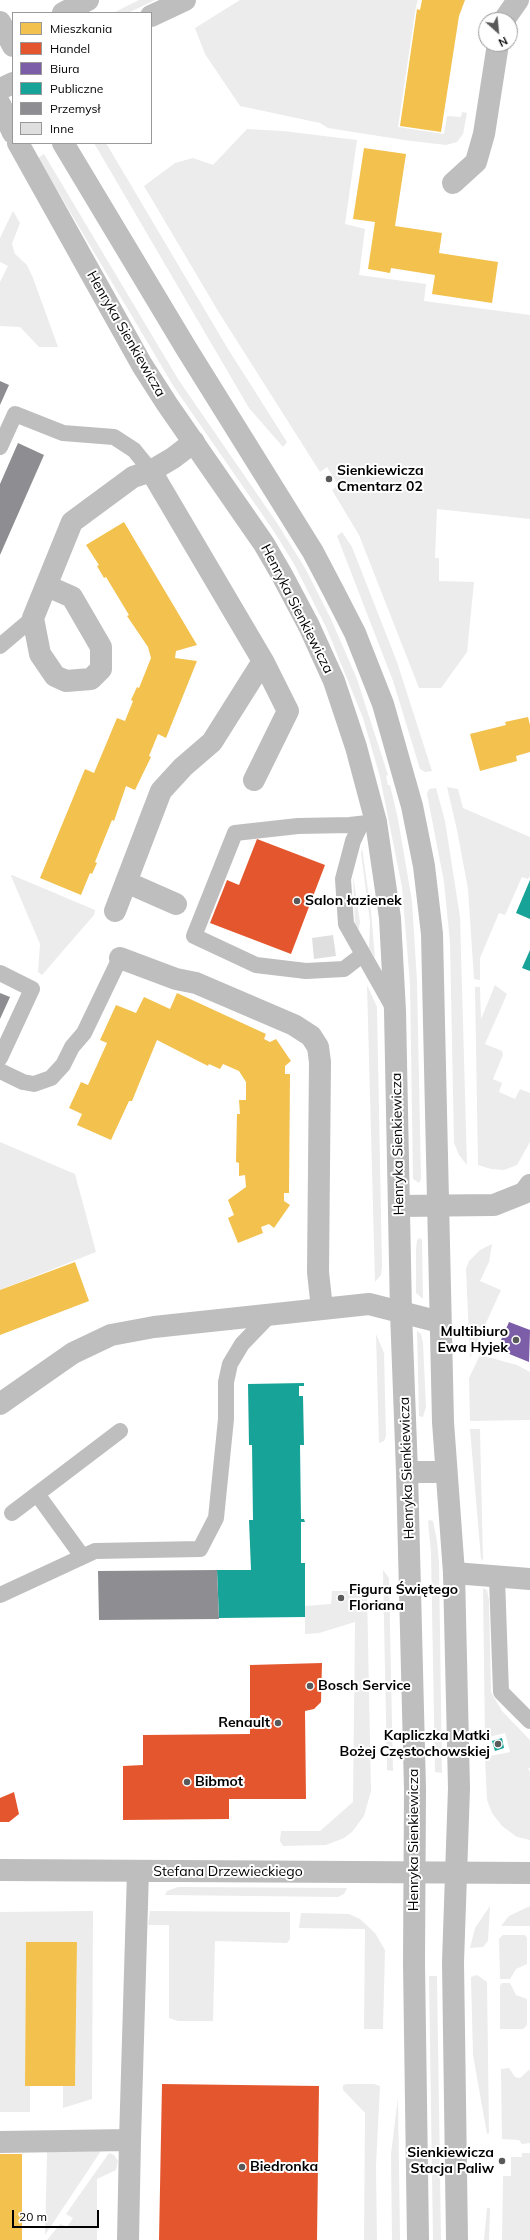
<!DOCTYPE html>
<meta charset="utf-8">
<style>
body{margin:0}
#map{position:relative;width:530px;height:2240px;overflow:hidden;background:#fff;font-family:Mulish,sans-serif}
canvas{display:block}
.legend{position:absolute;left:12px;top:12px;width:140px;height:132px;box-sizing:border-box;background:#fff;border:1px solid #999;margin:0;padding:5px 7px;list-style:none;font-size:12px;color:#000}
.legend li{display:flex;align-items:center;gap:8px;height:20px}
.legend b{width:20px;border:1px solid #999}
.north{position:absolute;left:478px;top:12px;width:40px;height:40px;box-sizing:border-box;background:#fff;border:1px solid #999;border-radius:50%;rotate:153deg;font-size:11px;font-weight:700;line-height:16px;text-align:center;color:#000}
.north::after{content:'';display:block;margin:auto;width:14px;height:18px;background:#595959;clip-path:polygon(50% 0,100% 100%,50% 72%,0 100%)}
.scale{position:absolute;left:12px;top:2210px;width:87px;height:18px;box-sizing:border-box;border:2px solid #000;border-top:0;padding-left:5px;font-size:12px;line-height:14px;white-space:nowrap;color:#000;-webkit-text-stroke:3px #fff;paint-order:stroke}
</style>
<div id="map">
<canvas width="530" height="2240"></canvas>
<ul class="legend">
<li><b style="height:11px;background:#f2c14e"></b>Mieszkania</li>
<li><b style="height:11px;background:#e4572e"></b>Handel</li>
<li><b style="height:11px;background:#7b5ea7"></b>Biura</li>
<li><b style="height:11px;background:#17a398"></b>Publiczne</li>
<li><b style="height:11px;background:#8d8d92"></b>Przemysł</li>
<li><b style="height:11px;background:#dfdfdf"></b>Inne</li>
</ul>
<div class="north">N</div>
<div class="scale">20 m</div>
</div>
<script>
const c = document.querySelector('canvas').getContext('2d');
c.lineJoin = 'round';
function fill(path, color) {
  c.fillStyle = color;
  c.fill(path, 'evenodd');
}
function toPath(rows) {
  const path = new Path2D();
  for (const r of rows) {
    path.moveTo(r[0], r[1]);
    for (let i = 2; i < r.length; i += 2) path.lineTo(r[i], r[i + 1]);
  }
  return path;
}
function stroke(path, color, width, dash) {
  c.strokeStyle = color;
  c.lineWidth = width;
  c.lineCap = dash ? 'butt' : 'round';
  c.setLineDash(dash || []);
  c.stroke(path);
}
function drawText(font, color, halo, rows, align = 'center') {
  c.font = font + ' Mulish,sans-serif';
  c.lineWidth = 4;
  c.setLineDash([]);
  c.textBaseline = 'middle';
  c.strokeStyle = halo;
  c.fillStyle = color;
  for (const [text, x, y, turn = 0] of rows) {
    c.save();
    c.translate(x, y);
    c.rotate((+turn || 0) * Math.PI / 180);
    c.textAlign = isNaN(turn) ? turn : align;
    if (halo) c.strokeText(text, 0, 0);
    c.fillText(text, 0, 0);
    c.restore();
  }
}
const green = toPath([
 [139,0,155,0,128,13,113,13],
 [240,0,418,0,416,6,398,127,444,134,447,116,461,117,462,112,467,113,463,134,457,142,446,145,404,140,328,128,320,123,240,106,205,54,195,28],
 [247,129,283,131,357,140,345,224,365,229,359,275,426,284,424,301,530,315,530,519,437,509,435,558,439,558,439,581,474,582,467,652,441,688,419,688,359,535,332,490,338,485,327,467,320,472,218,311,144,186,175,163,193,158,213,165],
 [94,143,106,143,228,349,287,442,283,447,249,408],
 [44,154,178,379,277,523,305,568,331,619,357,679,388,775,386,776,388,785,390,785,398,819,412,901,417,981,421,1179,419,1183,413,1179,410,984,402,887,380,777,363,718,326,627,294,564,273,530,174,387,38,158],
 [13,211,20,223,12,244,15,254,27,265,33,278,58,347,39,347,20,327,0,326,0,282,8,266,0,262,0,238],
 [342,532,352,547,397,662,432,771,425,772,420,769,393,681,337,536],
 [447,787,458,789,463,808,530,837,530,876,528,879,522,877,505,915,499,913,480,958,480,980,474,979,468,889,457,830],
 [436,788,445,821,460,917,467,1165,459,1155,454,1143,450,942,444,882,427,794,429,789],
 [362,848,371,911,375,958,369,948,370,922,361,853],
 [12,875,95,910,94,915,42,975,38,972,40,944,11,876],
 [353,875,360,922,358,932,355,925],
 [367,985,377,1007,382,1266,381,1275,375,1282],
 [495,985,507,994,485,1044,502,1051,503,1055,493,1079,502,1083,499,1092,515,1099,520,1089,530,1093,530,1142,517,1165,504,1170,491,1169,478,1165,475,987,480,987,481,1019],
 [0,1142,75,1174,96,1252,0,1290],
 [420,1238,422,1240,423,1299,416,1293,416,1249,417,1240],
 [492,1244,489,1262,480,1281,501,1290,470,1358,466,1269,469,1261,480,1250],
 [417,1331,421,1334,423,1343,426,1407,423,1417,419,1416],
 [376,1334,384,1353,386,1436,384,1441,379,1443],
 [480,1355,517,1365,530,1372,530,1420,470,1421,469,1378],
 [470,1429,480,1429,483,1560,481,1559],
 [430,1520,433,1521,437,1541,439,1563,442,1773,435,1772,431,1553,428,1521],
 [383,1570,389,1578,393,1771,387,1770],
 [483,1588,487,1590,489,1600,491,1692,502,1711,530,1740,530,1767,528,1769,530,1771,530,1840,517,1837,502,1826,492,1813,487,1800,485,1757,510,1752,505,1733,485,1738],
 [332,1591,367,1591,371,1791,364,1816,352,1832,344,1838,326,1845,283,1846,280,1841,281,1831,320,1831,353,1802,355,1622,319,1633,305,1634,305,1606,331,1604],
 [178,1887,347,1888,344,1894,338,1897,165,1895,167,1891],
 [490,1906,488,1941,483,1947,470,1948,475,1928],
 [530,1906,530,1926,501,1926,509,1916],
 [93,1911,92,2099,63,2108,63,2086,75,2086,77,1942,26,1942,25,2085,30,2086,30,2112,0,2112,0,1912],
 [150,1911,290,1912,290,1939,287,1943,215,1941,213,2021,178,2021,169,2018,169,1925,148,1925],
 [301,1913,349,1914,360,1919,375,1933,385,1950,383,2029,364,2029,365,1929,299,1928],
 [503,1935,525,1935,527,1938,527,1964,516,1969,510,1979,500,1979,499,1939],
 [477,1975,487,1982,489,2133,487,2134,473,2055,471,1977],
 [429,1976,437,1976,441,2240,433,2240],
 [502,1983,510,1983,516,1995,527,1999,527,2025,523,2029,500,2029,500,1986],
 [509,2068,515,2077,520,2078,530,2069,530,2143,522,2144,519,2140,502,2139,501,2069],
 [347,2084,374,2084,380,2086,376,2166,377,2240,364,2240,365,2113,343,2090,343,2085],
 [398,2097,400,2240,392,2240,391,2154],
 [101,2151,45,2235,47,2152],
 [109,2153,114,2155,118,2161,116,2170,97,2179,97,2240,47,2240,60,2224,67,2227,73,2218,66,2214],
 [522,2153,530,2153,530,2240,502,2240,503,2176,511,2176,511,2157,522,2157],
 [487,2208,490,2208,489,2240,484,2240]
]);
const homes = toPath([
 [422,0,465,0,459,16,441,132,400,126,417,9,420,10],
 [364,148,406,154,395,226,442,233,439,253,498,262,492,303,432,294,435,275,391,268,390,273,368,269,375,222,353,219],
 [124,522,197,645,176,651,175,658,197,661,166,738,158,734,149,756,151,757,135,790,126,786,114,821,112,820,95,862,97,863,92,874,90,873,81,895,40,878,85,769,94,773,117,718,125,721,133,701,131,700,137,687,139,688,151,658,148,647,127,616,129,615,106,577,104,578,97,566,99,565,86,545],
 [528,717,530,725,530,752,516,756,517,761,480,771,470,734,506,725,505,722],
 [177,993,266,1034,264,1039,270,1042,276,1039,291,1061,285,1066,285,1074,290,1074,289,1193,284,1193,284,1201,290,1205,274,1228,269,1224,261,1227,263,1233,238,1243,228,1218,234,1215,228,1200,246,1187,245,1175,239,1176,239,1163,236,1162,237,1114,240,1114,239,1100,246,1100,246,1082,239,1071,223,1064,220,1069,209,1064,208,1066,157,1040,132,1101,129,1101,111,1140,77,1125,82,1114,69,1108,81,1082,88,1085,107,1043,100,1040,116,1005,136,1013,144,997,170,1009],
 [75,1262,89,1301,0,1335,0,1290],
 [26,1942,77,1942,75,2086,25,2086],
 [0,2154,22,2154,22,2240,0,2240]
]);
const shops = toPath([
 [257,839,325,865,291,954,210,923,227,880,239,885],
 [322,1663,321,1702,314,1709,305,1711,306,1799,229,1799,229,1819,123,1820,123,1766,143,1765,143,1735,250,1734,250,1665],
 [14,1792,19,1814,9,1822,0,1822,0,1798],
 [162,2084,319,2086,317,2240,159,2240]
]);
const offices = toPath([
 [509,1322,530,1330,529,1362,497,1349]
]);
const public = toPath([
 [530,880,530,919,516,913],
 [530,950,530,971,522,968],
 [304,1383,304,1386,299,1386,299,1396,303,1396,304,1445,300,1445,301,1519,304,1519,305,1522,301,1522,301,1563,305,1563,305,1617,219,1618,217,1570,251,1570,249,1520,253,1520,252,1445,249,1445,248,1384],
 [502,1738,504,1748,495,1751,492,1741]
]);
const industry = toPath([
 [0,381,9,385,0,405],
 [18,443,44,455,0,555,0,484],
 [0,993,10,997,0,1019],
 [217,1570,219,1619,99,1620,98,1571]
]);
const building = toPath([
 [333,935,336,956,314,959,312,938]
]);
const service = toPath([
 [0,447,15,414,63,433,114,437,134,450,151,471],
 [0,646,33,618],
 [361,824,353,841,343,879,346,924,394,1009],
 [362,955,344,969,306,971,256,965,194,936,235,833,298,826,350,825,376,822],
 [0,973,32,989,0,1058],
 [0,1071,23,1082,34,1084,51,1078,63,1065,72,1047,84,1033,120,958],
 [37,1494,82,1556],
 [12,1513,120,1431],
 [497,1578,501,1692,530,1721],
 [0,1595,95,1551,200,1549,216,1518,226,1419,226,1382,230,1364,242,1344,269,1316]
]);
const minor = toPath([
 [504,20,518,0],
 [453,183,476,162,484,134,498,44],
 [47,586,72,597,101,647,101,669,91,679,66,681,55,676,40,654,33,618,72,522,133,477,151,471,173,458,194,442],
 [254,780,288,711,263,661],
 [126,882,176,904],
 [115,911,161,791,183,767,212,742,263,661,151,471],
 [120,958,176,979,196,983,294,1025,311,1036,318,1047,320,1062,318,1272,322,1309],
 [399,1206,494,1205,524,1193,530,1185],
 [0,1404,73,1353,111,1335,154,1327,369,1304,440,1322],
 [454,1573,530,1579],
 [0,1870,530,1873],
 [0,2142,130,2140,138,1871],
 [128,2240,130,2140]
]);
const tertiary = toPath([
 [63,13,88,0],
 [151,16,185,0],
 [0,22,13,46],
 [0,89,13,83],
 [0,104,13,133],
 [18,143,142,365,167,404,264,544,282,575,309,626,334,681,356,747,376,822,390,918,395,1011,401,1312,407,1472,415,1789,414,1963,418,2240],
 [63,143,186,348,313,552,334,592,355,633,383,704,412,806,424,866,432,934,443,1422,454,1573,459,1788,453,1962,457,2240],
 [407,1472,446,1472]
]);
const markers = [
 [329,479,4,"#595959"],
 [297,901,4,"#595959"],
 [516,1340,4,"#595959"],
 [341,1598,4,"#595959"],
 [310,1686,4,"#595959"],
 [278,1723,4,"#595959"],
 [498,1744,4,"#595959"],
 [187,1782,4,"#595959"],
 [502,2161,4,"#595959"],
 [242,2167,4,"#595959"]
];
const streetNames = [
 ["Henryka Sienkiewicza",126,334,60],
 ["Henryka Sienkiewicza",297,609,63],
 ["Henryka Sienkiewicza",398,1144,-91],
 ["Henryka Sienkiewicza",407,1468,-92],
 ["Henryka Sienkiewicza",414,1840,-90],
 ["Stefana Drzewieckiego",228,1872]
];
const poiNames = [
 ["Sienkiewicza",337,471],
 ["Cmentarz 02",337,487],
 ["Salon łazienek",305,901],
 ["Multibiuro",508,1332,"right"],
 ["Ewa Hyjek",508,1348,"right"],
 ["Figura Świętego",349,1590],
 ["Floriana",349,1606],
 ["Bosch Service",318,1686],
 ["Renault",270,1723,"right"],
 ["Kapliczka Matki",490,1736,"right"],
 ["Bożej Częstochowskiej",490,1752,"right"],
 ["Bibmot",195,1782],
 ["Sienkiewicza",494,2153,"right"],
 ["Stacja Paliw",494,2169,"right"],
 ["Biedronka",250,2167]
];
fill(green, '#ececec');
fill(homes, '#f2c14e');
fill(shops, '#e4572e');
fill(offices, '#7b5ea7');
fill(public, '#17a398');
fill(industry, '#8d8d92');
fill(building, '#dfdfdf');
stroke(service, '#bebebe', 16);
stroke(minor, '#bebebe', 22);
stroke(tertiary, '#bebebe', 22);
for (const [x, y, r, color] of markers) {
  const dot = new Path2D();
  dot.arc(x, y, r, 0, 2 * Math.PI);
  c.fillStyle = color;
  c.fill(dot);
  stroke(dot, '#fff', 1.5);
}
drawText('14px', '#000', '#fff', streetNames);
drawText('bold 14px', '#000', '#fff', poiNames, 'left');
</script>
